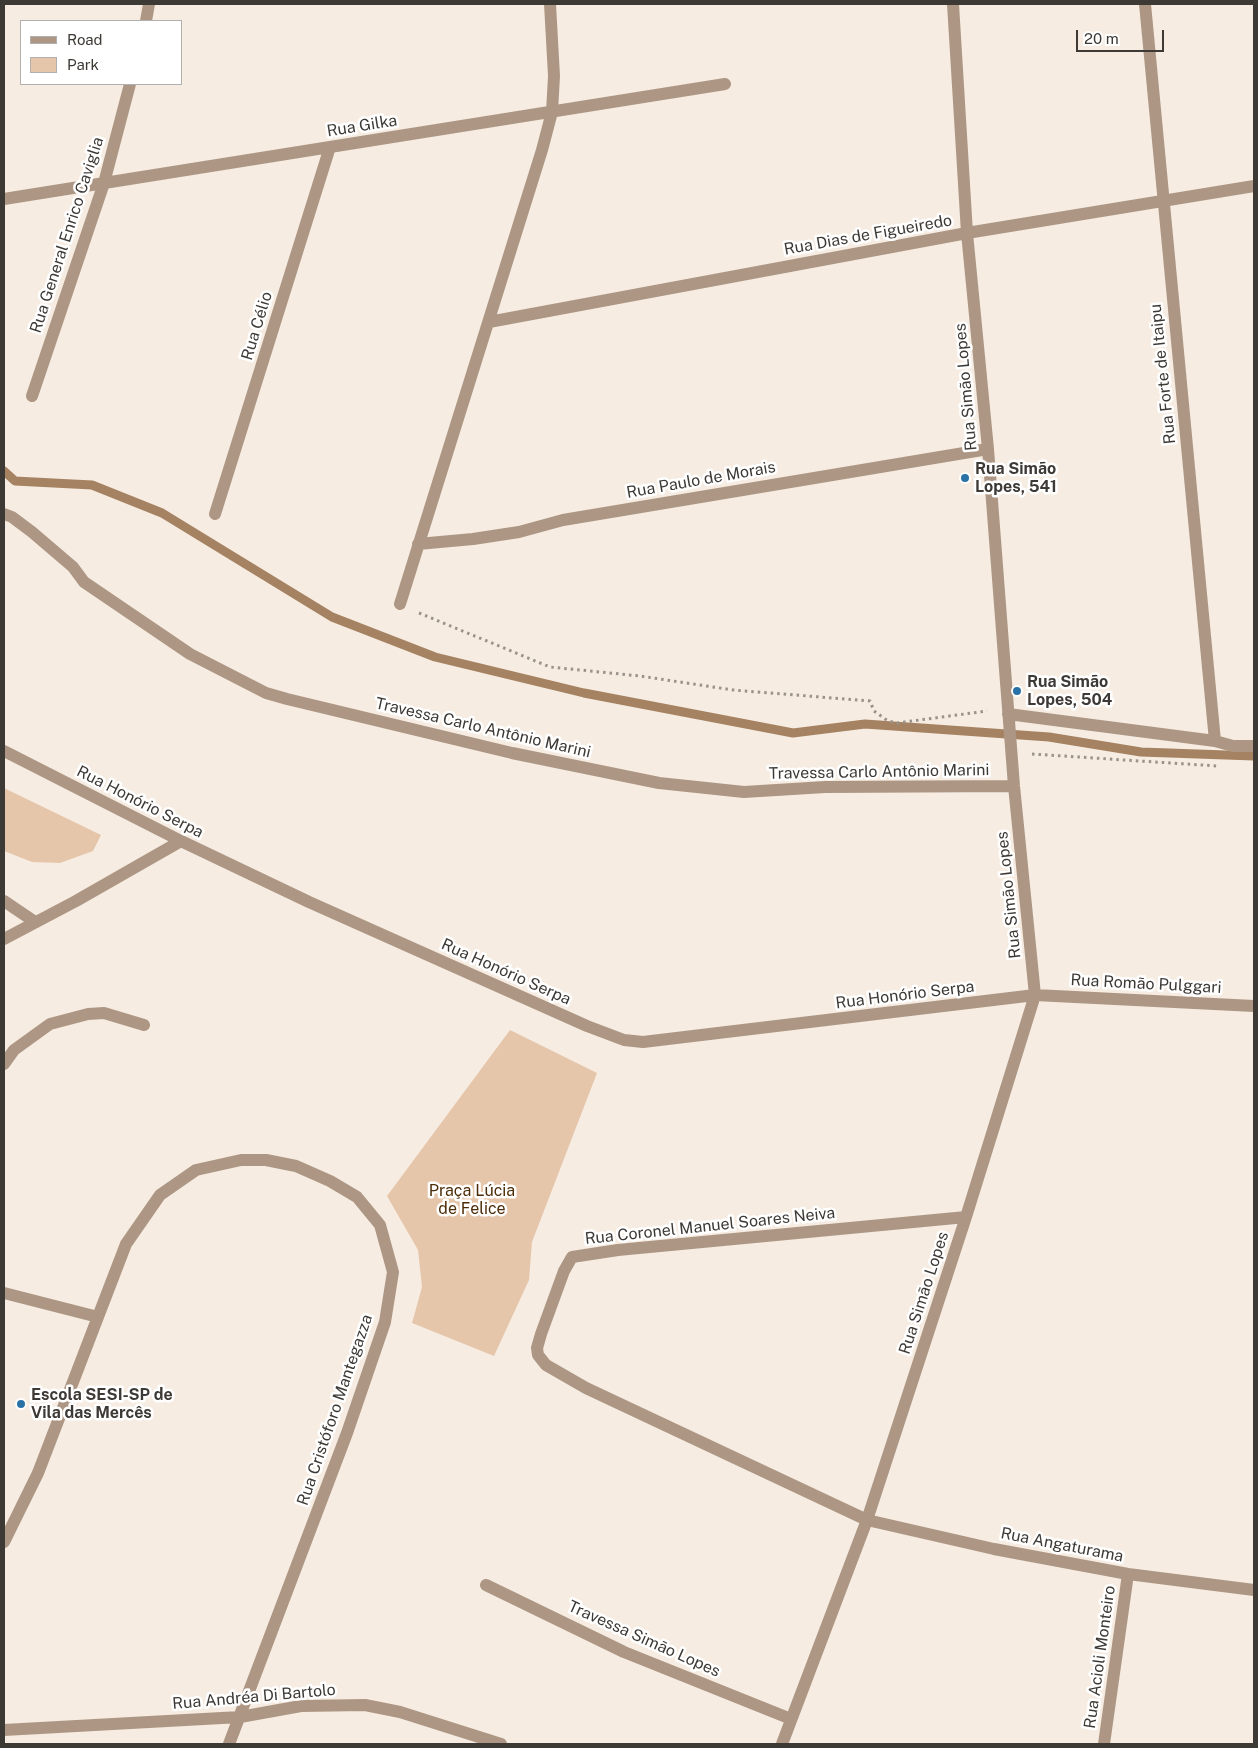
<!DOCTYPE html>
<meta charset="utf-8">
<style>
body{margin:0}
#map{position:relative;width:1258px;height:1748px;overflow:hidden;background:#f6ece2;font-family:"Public Sans",sans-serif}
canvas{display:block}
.frame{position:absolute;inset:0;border:5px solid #3d3935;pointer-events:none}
.legend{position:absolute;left:20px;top:20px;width:162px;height:65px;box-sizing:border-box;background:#fff;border:1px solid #b1b0ae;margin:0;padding:6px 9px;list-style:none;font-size:15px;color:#3d3935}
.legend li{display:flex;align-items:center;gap:10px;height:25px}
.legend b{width:25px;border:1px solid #b1b0ae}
.scale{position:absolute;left:1076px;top:30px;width:88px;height:22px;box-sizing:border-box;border:2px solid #3d3935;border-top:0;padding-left:6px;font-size:15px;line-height:18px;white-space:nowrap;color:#3d3935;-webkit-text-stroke:4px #fff;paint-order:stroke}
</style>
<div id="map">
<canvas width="1258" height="1748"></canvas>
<div class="frame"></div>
<ul class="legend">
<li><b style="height:6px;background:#ad9784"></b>Road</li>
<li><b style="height:14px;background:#e6c6aa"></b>Park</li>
</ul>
<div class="scale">20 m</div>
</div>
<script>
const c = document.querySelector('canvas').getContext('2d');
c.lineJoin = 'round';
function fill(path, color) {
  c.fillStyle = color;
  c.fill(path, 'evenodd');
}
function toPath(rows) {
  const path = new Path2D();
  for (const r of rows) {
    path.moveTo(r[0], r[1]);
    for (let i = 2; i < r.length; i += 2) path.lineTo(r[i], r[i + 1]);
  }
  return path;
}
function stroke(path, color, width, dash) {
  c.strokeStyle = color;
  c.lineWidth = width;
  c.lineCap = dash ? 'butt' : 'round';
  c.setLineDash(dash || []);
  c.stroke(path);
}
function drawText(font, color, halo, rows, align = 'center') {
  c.font = font + ' "Public Sans",sans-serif';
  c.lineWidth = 5;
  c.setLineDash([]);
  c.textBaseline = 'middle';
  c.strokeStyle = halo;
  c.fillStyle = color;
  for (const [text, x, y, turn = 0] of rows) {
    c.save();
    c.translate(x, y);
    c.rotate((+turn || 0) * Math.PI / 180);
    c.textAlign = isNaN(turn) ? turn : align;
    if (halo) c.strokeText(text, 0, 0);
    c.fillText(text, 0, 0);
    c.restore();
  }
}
const green = toPath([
 [4,788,101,835,93,851,60,863,32,862,4,851],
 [510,1030,597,1073,532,1242,529,1280,494,1356,412,1323,422,1287,418,1250,387,1196]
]);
const stream = toPath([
 [4,471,15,481,92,485,162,513,332,617,435,657,584,693,793,733,865,724,1049,737,1141,752,1254,756]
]);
const path = toPath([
 [419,613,550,667,640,676,733,690,870,701,874,711,888,721,897,723,987,711],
 [1032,754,1217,766]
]);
const minor = toPath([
 [1145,4,1215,741],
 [146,21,149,4],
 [4,199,725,84],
 [489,322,967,233,1254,186],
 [32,396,104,183,130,84],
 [4,514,12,517,32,532,73,567,84,582,190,654,266,693,287,699,512,753,659,783,744,792,825,787,1014,786],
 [215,514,330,147],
 [418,544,473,539,519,532,563,520,988,449],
 [400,604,542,150,552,112,554,76,550,4],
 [1008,714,1215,741,1233,746,1254,746],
 [4,751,181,841,309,902,587,1026,624,1040,643,1042,1035,995,1254,1006],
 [4,901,35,922],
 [4,939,76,901,181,841],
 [4,1064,14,1050,50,1024,88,1014,104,1013,144,1025],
 [966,1217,618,1250,572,1257,564,1271,541,1334,537,1348,538,1355,546,1365,586,1388,867,1520,994,1549,1128,1574,1254,1590],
 [4,1293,98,1317],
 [4,1542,38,1473,126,1244,160,1195,196,1170,241,1160,266,1160,296,1166,330,1181,357,1197,380,1225,393,1272,385,1322,347,1433,229,1744],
 [486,1585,624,1652,791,1719],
 [4,1730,240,1717,301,1706,365,1705,400,1712,501,1744],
 [782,1744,867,1520,966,1217,1035,995,1014,786,988,449,967,233,953,4],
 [1104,1744,1128,1574]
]);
const markers = [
 [965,478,5,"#2a72a6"],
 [1017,691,5,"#2a72a6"],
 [21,1404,5,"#2a72a6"]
];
const streetNames = [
 ["Rua Gilka",362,126,-9],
 ["Rua General Enrico Caviglia",67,235,-72],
 ["Rua Dias de Figueiredo",868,235,-10],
 ["Rua Célio",257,326,-73],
 ["Rua Forte de Itaipu",1163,374,-96],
 ["Rua Simão Lopes",966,387,-95],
 ["Rua Paulo de Morais",701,480,-10],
 ["Travessa Carlo Antônio Marini",483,728,13],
 ["Travessa Carlo Antônio Marini",879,772,-1],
 ["Rua Honório Serpa",140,802,27],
 ["Rua Simão Lopes",1009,895,-96],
 ["Rua Honório Serpa",506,972,24],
 ["Rua Romão Pulggari",1146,984,3],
 ["Rua Honório Serpa",905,995,-7],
 ["Rua Coronel Manuel Soares Neiva",710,1226,-6],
 ["Rua Simão Lopes",924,1293,-72],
 ["Rua Cristóforo Mantegazza",335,1410,-71],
 ["Rua Angaturama",1062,1545,11],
 ["Travessa Simão Lopes",644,1639,24],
 ["Rua Acioli Monteiro",1100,1657,-82],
 ["Rua Andréa Di Bartolo",254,1697,-5]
];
const poiNames = [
 ["Rua Simão",975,469],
 ["Lopes, 541",975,487],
 ["Rua Simão",1027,682],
 ["Lopes, 504",1027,700],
 ["Escola SESI-SP de",31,1395],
 ["Vila das Mercês",31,1413]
];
const parkNames = [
 ["Praça Lúcia",472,1191],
 ["de Felice",472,1209]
];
fill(green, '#e6c6aa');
stroke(stream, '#a58261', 9);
stroke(path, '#9a938c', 3, [2.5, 4]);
stroke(minor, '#ad9784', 12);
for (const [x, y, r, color] of markers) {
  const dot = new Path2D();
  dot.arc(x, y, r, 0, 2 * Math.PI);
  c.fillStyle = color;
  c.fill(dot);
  stroke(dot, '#fff', 2);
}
drawText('16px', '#3d3935', '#fff', streetNames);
drawText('bold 16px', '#3d3935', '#fff', poiNames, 'left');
drawText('16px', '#4c2c07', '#fff', parkNames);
</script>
